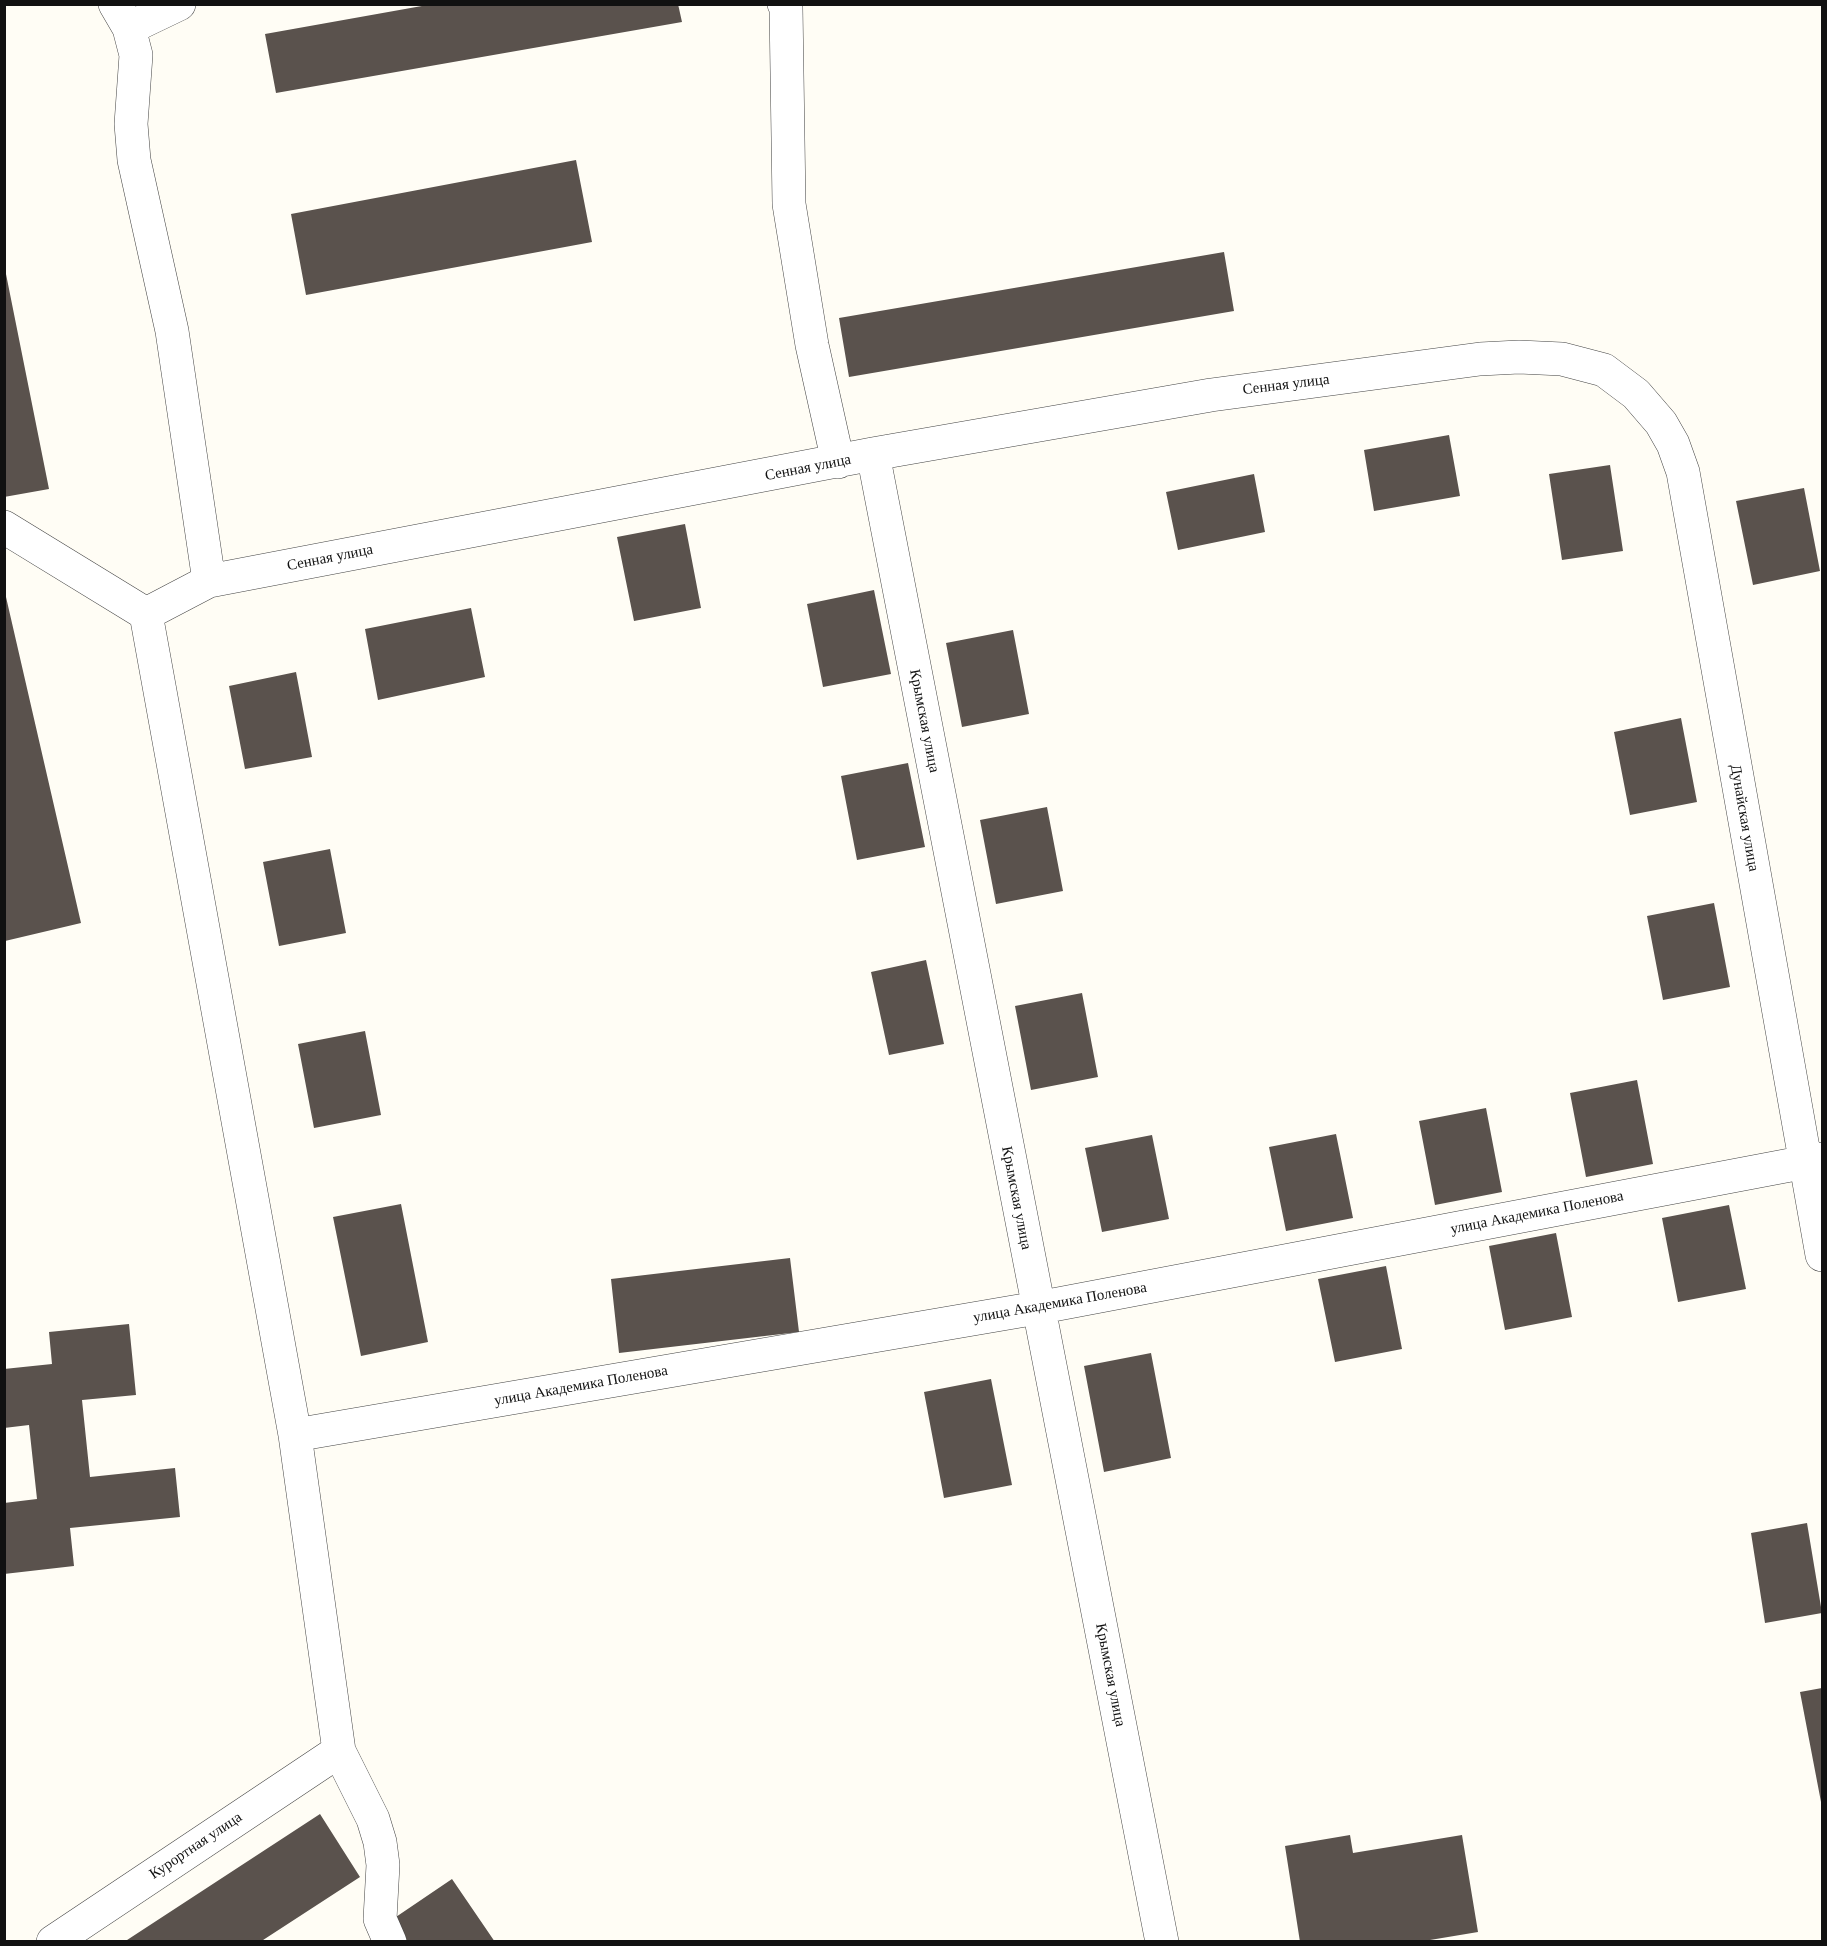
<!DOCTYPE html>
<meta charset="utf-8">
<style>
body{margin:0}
#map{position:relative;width:1827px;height:1946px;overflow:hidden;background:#fffdf5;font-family:Georgia,serif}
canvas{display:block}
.frame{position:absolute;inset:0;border:6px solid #111;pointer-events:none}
</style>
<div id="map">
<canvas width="1827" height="1946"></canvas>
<div class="frame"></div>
</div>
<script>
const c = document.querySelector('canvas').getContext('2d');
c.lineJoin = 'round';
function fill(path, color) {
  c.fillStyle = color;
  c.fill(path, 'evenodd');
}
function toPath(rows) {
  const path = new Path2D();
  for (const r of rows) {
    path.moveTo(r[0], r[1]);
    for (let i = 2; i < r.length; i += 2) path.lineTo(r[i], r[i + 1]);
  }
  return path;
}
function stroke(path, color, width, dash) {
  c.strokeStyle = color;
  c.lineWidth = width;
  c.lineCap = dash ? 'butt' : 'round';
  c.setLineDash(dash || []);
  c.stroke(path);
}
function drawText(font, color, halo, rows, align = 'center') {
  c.font = font + ' Georgia,serif';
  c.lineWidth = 6;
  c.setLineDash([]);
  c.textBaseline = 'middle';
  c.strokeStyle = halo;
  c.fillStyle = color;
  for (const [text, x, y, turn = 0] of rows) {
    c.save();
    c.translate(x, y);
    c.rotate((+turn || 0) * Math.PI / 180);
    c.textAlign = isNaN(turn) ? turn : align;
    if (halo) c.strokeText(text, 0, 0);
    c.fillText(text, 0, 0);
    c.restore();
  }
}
const building = toPath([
 [433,4,678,4,682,22,276,93,265,34],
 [576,160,592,242,306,295,291,214],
 [1224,252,1234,311,849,377,839,318],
 [4,264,49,489,4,497],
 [1449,435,1460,496,1374,511,1364,450],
 [1610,465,1623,551,1562,560,1549,474],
 [1254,474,1265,532,1178,550,1166,492],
 [1804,488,1820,571,1753,585,1736,501],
 [685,524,701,608,634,621,617,537],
 [874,590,891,674,823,687,807,604],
 [6,597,81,923,5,941,5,598],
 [471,608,485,677,378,700,365,629],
 [1013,630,1029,714,962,727,946,643],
 [296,672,312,757,245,769,229,686],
 [1681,718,1697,802,1630,815,1614,732],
 [908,763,925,847,857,860,841,776],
 [1047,807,1063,891,996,904,980,820],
 [330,849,346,933,279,946,263,862],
 [1714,903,1730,987,1663,1000,1647,916],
 [926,960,944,1044,889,1055,871,972],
 [1082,993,1098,1077,1031,1090,1015,1006],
 [365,1031,381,1115,314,1128,298,1044],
 [1637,1080,1653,1164,1586,1177,1570,1093],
 [1486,1108,1502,1192,1435,1205,1419,1121],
 [1336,1134,1353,1218,1286,1231,1269,1147],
 [1152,1135,1169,1219,1102,1232,1085,1148],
 [401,1204,428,1342,361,1356,333,1217],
 [1729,1205,1746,1289,1678,1302,1662,1218],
 [1556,1233,1572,1317,1505,1330,1489,1246],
 [790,1258,799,1332,619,1353,611,1279],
 [1386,1266,1402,1349,1335,1362,1318,1279],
 [129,1324,136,1395,82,1400,90,1477,175,1468,180,1517,70,1528,74,1566,4,1574,4,1503,37,1499,29,1425,4,1428,4,1369,52,1364,49,1332],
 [1151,1353,1171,1458,1104,1472,1084,1366],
 [991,1379,1012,1485,944,1498,924,1392],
 [1807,1523,1822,1613,1765,1623,1751,1533],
 [1822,1688,1822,1802,1821,1802,1800,1692],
 [320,1814,360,1877,260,1942,124,1942],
 [1350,1835,1353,1853,1462,1835,1478,1932,1418,1942,1300,1942,1285,1846],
 [452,1879,495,1942,404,1942,390,1921]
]);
const minor = toPath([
 [115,4,129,28,136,55,131,124,134,160,172,331,209,581],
 [784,4,786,7,789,204,812,345,838,462],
 [129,28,179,4],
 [873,454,1162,1942],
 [4,527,146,614,209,581,873,454,1211,395,1480,359,1519,357,1562,359,1604,370,1636,394,1661,423,1673,444,1683,472,1822,1255],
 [146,614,295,1435,339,1751,373,1819,380,1842,383,1865,380,1919,390,1942],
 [295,1435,1037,1308,1822,1159],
 [53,1942,339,1751]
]);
const streetNames = [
 ["Сенная улица",1286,385,-7],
 ["Сенная улица",808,468,-11],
 ["Сенная улица",330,558,-11],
 ["Крымская улица",924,721,79],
 ["Дунайская улица",1744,818,80],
 ["Крымская улица",1016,1198,79],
 ["улица Академика Поленова",1537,1213,-11],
 ["улица Академика Поленова",1060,1303,-10],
 ["улица Академика Поленова",581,1386,-10],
 ["Крымская улица",1110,1675,79],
 ["Курортная улица",196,1846,-34]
];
fill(building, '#5a524d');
stroke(minor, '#444', 34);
stroke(minor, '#fff', 33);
drawText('15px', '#111', '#fff', streetNames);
</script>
